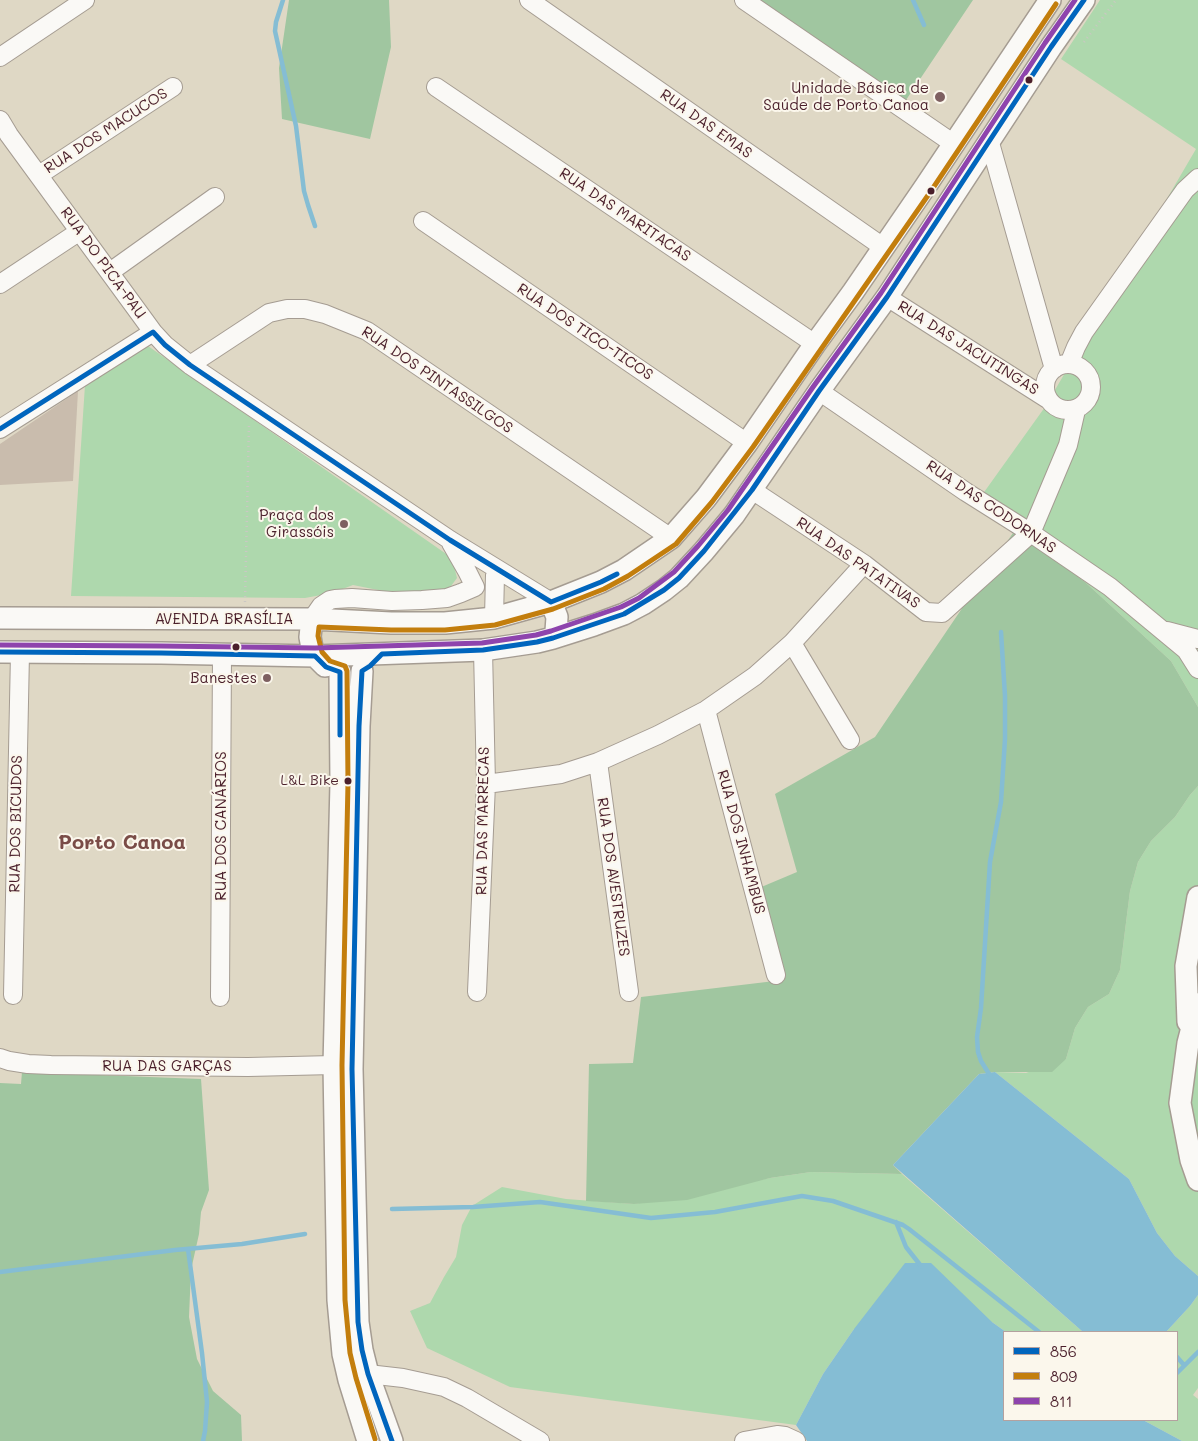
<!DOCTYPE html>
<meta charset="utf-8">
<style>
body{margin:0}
#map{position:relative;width:1198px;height:1441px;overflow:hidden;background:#dfd8c5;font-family:Mali,sans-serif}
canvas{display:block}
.legend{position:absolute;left:1003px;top:1331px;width:175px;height:90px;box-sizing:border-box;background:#fbf7ec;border:1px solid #b4a19f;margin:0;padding:6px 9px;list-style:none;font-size:15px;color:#4a1f2b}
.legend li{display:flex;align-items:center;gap:10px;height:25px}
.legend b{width:25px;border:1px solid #b4a19f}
</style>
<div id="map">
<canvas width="1198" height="1441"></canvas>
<ul class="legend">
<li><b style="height:6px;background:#0065bd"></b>856</li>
<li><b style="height:6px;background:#c37e0d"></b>809</li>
<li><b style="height:6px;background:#8e44ad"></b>811</li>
</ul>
</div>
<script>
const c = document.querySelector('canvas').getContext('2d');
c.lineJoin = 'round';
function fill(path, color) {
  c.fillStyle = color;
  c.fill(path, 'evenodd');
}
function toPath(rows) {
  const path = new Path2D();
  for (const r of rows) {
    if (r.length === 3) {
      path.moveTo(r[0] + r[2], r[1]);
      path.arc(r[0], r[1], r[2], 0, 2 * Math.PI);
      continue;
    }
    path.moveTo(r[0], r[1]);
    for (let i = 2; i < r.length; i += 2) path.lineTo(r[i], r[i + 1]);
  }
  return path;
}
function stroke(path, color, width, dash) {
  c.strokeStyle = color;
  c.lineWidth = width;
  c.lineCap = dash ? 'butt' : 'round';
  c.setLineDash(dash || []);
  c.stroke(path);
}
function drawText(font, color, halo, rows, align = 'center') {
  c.font = font + ' Mali,sans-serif';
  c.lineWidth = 4;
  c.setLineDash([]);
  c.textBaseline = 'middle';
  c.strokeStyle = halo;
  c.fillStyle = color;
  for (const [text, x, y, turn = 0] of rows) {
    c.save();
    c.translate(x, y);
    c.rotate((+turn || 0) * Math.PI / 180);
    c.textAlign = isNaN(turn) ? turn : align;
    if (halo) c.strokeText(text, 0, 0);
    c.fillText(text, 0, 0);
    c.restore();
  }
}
const green = toPath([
 [1100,0,1198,0,1198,707,1171,661,1085,582,977,502,1045,407,1196,149,1061,59],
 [148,346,452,558,457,578,451,586,439,593,398,594,353,585,332,593,305,598,71,596,85,385],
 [1198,786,1198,1276,1175,1256,1157,1233,1129,1179,995,1072,1026,1073,1066,1059,1075,1028,1088,1007,1109,994,1120,970,1130,891,1138,862,1151,841,1175,817,1190,795],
 [811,1172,902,1174,1083,1332,1006,1332,992,1322,854,1329,823,1374,796,1425,510,1387,427,1348,410,1311,430,1303,444,1277,456,1257,462,1225,472,1206,502,1187,566,1199,634,1204,770,1178],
 [1198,1295,1198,1388,1193,1395,1198,1399,1198,1441,1182,1441,1143,1420,1177,1420,1177,1332,1166,1332,1190,1306]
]);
const forest = toPath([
 [289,0,389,0,391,47,370,139,282,119,279,68],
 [759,0,973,0,904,103],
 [1015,530,1085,582,1171,661,1198,707,1198,786,1190,795,1175,817,1151,841,1138,862,1130,891,1120,970,1109,994,1088,1007,1075,1028,1066,1059,1052,1072,995,1072,979,1074,893,1165,902,1174,811,1172,770,1178,687,1200,634,1204,586,1201,589,1064,633,1063,641,997,783,980,759,888,797,872,775,794,875,737],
 [22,1072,201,1079,209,1190,201,1212,199,1234,191,1270,189,1317,197,1359,213,1391,241,1415,242,1441,0,1441,0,1083,21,1084]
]);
const water = toPath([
 [995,1072,1129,1179,1157,1233,1175,1256,1198,1276,1198,1295,1190,1306,1166,1332,1083,1332,893,1165,979,1074],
 [905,1263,931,1263,992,1322,1006,1332,1004,1332,1004,1420,1143,1420,1182,1441,807,1441,796,1425,823,1374,854,1329]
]);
const stream = toPath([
 [283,0,276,22,275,31,296,126,304,191,308,205,315,226],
 [913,0,924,25],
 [991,1077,981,1061,978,1052,977,1037,981,1008,990,862,1001,802,1005,739,1005,696,1001,632],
 [392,1209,473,1207,540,1202,651,1218,715,1212,802,1196,833,1201,903,1225,909,1229,1039,1332],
 [896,1222,906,1247,921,1266],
 [188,1249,202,1353,207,1402,205,1431,203,1441],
 [0,1272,175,1250,242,1244,305,1234],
 [1177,1357,1184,1365],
 [1177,1373,1198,1352]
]);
const building = toPath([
 [78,391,73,481,0,485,0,444]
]);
const path = toPath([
 [1084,42,1116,0],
 [245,602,249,423]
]);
const minor = toPath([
 [529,0,883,247],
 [744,0,954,144],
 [0,57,85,0],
 [436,87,815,344],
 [0,120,9,135,153,332,165,345,190,365,450,540,551,602],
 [990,143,1054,369],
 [39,175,173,87],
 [423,221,747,443],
 [110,272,215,197],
 [0,284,80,231],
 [887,297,1049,400],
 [1068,387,23],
 [1069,364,1076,347,1084,332,1185,190,1198,178],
 [190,365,269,313,287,309,305,309,325,314,367,331,671,538],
 [819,391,966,492,1031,533,1110,587,1186,650,1198,669],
 [0,429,153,332],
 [752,490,864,564,926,612,942,613,1031,533,1068,445,1076,410],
 [494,618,495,575],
 [312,619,321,606,330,600,335,599,352,598,392,601,422,600,447,598,461,593,475,587,467,571,451,543],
 [1167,631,1198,639],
 [792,643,850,740],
 [706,710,776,975],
 [598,762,629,992],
 [486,784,561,774,598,762,658,735,706,710,755,676,792,643,864,564],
 [477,992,486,784,483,650],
 [13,995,20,653],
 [220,997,222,654],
 [0,1058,9,1061,28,1064,51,1065,248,1067,334,1065],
 [368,1374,403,1378,444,1387,467,1398,540,1441],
 [744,1441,777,1435,785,1436,796,1441]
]);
const tertiary = toPath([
 [551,602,557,617,556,631,553,638],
 [0,618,312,619,391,623,445,623,494,618,551,602,601,582,624,570,671,538,706,498,747,443,815,344,853,292,925,187,1050,0],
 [312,619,310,637,312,648,315,656,325,666],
 [0,652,161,653,315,656,483,650,537,642,553,638,594,625,624,614,643,604,664,590,679,578,704,551,734,515,819,391,887,297,1051,47,1084,0],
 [362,671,359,726,352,1069,358,1322,362,1350,368,1374,392,1441],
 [340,672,341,783,334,1065,338,1300,343,1354,349,1380,368,1441],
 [1198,1004,1188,1043,1180,1103,1191,1160,1198,1180],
 [1188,1022,1186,966,1198,897]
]);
const bus1 = toPath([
 [0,429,153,332,165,345,190,365,450,540,551,602,601,582,617,574],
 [0,652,161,653,315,656,326,667,340,672,340,735],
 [392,1441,368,1374,362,1350,358,1322,352,1069,359,726,362,671,370,666,382,654,483,650,537,642,553,638,624,614,664,590,679,578,704,551,752,490,819,391,887,297,1051,47,1084,0]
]);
const bus2 = toPath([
 [375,1439,356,1378,350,1353,345,1300,342,1065,348,783,347,671,345,666,330,661,322,652,318,636,319,627,391,630,445,630,495,625,553,609,604,589,628,576,676,544,712,502,753,447,931,191,1056,4]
]);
const bus3 = toPath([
 [0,645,161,646,315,648,482,643,536,635,551,631,621,607,639,598,674,572,698,546,728,510,813,387,881,293,1045,43,1075,0]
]);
const markers = [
 [1029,80,4.5,"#4a1f2b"],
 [940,97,6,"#7e6061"],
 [931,191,4.5,"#4a1f2b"],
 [344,524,5,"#7e6061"],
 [236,647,4.5,"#4a1f2b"],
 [267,678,5,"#7e6061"],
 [348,781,4.5,"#4a1f2b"]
];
const busNames = [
 ["L&L Bike",339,781]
];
const poiNames = [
 ["Unidade Básica de",929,88],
 ["Saúde de Porto Canoa",929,105],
 ["Praça dos",334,515],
 ["Girassóis",334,532],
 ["Banestes",257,678]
];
const streetNames = [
 ["RUA DAS EMAS",706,124,35],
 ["RUA DOS MACUCOS",106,131,-33],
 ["RUA DAS MARITACAS",625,215,34],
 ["RUA DO PICA-PAU",103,263,54],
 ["RUA DOS TICO-TICOS",585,332,34],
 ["RUA DAS JACUTINGAS",968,348,32],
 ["RUA DOS PINTASSILGOS",437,380,34],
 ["RUA DAS CODORNAS",991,507,34],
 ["RUA DAS PATATIVAS",858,563,35],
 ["AVENIDA BRASÍLIA",224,619],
 ["RUA DAS MARRECAS",483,821,-89],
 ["RUA DOS BICUDOS",16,824,-89],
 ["RUA DOS CANÁRIOS",221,826,-90],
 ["RUA DOS INHAMBUS",741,842,75],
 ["RUA DOS AVESTRUZES",613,877,82],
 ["RUA DAS GARÇAS",167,1066]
];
const districtNames = [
 ["Porto Canoa",122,843]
];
fill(green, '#aed8ad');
fill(forest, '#a0c6a0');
fill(water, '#85bdd4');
stroke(stream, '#85bdd4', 4.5);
fill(building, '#c9bcad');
stroke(minor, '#a59c92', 20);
stroke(tertiary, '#a59c92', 24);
stroke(path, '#cbc7c3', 2.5, [1, 4]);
stroke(minor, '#faf9f6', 18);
stroke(tertiary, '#faf9f6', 21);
stroke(bus1, '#0065bd', 5);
stroke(bus2, '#c37e0d', 5);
stroke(bus3, '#8e44ad', 5);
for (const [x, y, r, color] of markers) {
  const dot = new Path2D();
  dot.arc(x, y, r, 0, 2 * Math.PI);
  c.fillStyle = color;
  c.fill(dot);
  stroke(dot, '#fbf7ec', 2);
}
drawText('14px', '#4a1f2b', '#fbf7ec', busNames, 'right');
drawText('15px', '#4a1f2b', '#fbf7ec', poiNames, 'right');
drawText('15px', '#4a1f2b', '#fbf7ec', streetNames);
drawText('bold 20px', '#7a4c47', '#fbf7ec', districtNames);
</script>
